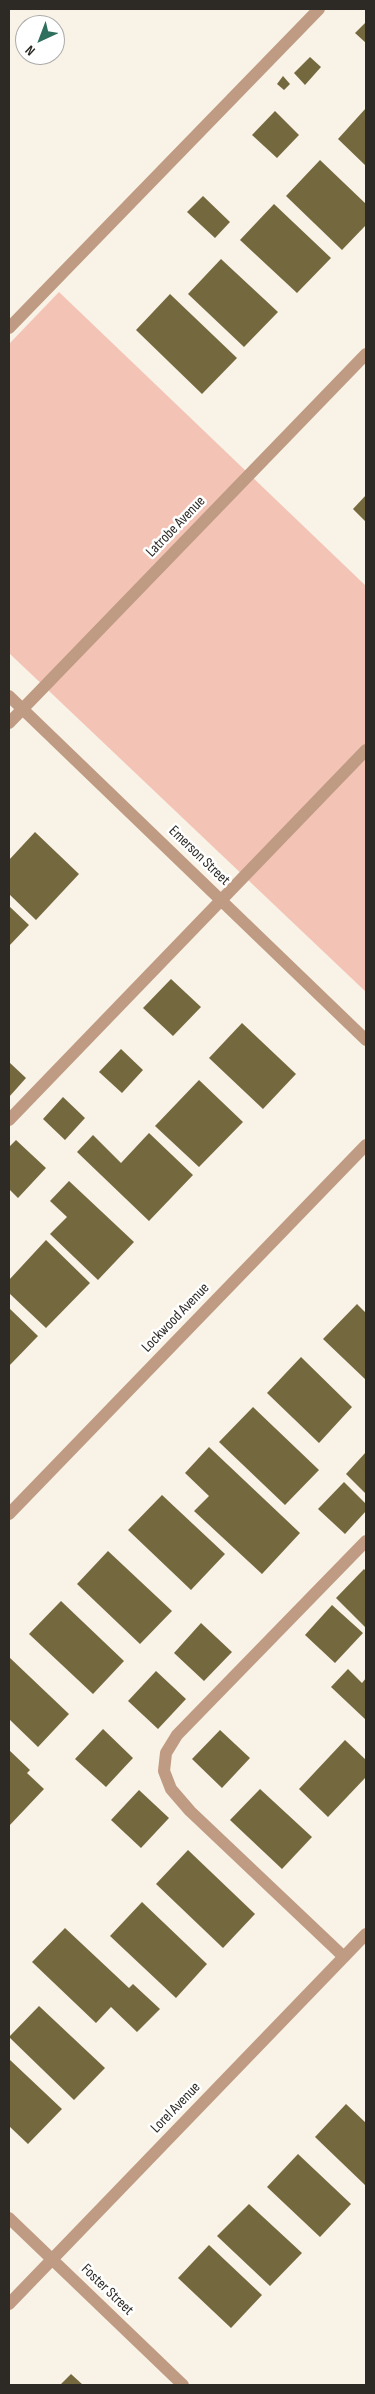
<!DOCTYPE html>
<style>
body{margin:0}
#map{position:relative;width:375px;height:2394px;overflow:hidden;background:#f9f2e7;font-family:"Sofia Sans Condensed",sans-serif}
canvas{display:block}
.frame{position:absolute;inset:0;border:10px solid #2d2a26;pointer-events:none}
.north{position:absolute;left:15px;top:15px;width:50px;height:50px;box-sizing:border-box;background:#fff;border:1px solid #abaaa8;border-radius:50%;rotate:223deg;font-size:14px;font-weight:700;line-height:20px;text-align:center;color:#2d2a26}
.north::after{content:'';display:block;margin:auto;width:18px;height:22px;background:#2e6f5d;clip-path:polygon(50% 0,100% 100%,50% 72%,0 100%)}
</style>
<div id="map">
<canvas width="375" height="2394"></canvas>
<div class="frame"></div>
<div class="north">N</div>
</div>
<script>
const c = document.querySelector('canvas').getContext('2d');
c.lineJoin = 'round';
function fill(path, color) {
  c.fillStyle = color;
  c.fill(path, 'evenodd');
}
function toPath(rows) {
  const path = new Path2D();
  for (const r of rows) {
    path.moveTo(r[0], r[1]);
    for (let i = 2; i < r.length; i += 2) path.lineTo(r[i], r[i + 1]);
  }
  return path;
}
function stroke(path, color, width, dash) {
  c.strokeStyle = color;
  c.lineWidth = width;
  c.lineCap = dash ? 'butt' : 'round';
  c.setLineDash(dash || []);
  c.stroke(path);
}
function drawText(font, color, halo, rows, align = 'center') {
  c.font = font + ' "Sofia Sans Condensed",sans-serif';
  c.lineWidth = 5;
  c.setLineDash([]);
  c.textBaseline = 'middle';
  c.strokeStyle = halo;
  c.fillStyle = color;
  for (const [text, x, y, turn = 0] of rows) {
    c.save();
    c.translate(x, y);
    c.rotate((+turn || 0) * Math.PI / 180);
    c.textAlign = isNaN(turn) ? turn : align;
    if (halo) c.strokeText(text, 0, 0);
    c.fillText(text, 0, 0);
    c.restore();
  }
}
const green = toPath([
 [59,292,366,586,366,992,9,653,9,344]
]);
const building = toPath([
 [366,22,366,43,355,33],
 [310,57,321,67,305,85,294,73],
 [283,76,290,84,284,90,277,84],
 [366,108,366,166,338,139],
 [275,111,299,135,277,158,252,135],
 [320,160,366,204,366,225,342,250,286,196],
 [203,196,230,222,215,238,187,212],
 [274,204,331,258,297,293,240,240],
 [221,259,278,312,244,347,188,294],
 [170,294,237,358,202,394,136,330],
 [366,495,366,522,353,509],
 [35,832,79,874,36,920,9,894,9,860],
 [9,906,29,925,9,946],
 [171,979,201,1007,173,1036,143,1008],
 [242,1023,296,1074,263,1109,209,1058],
 [121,1049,143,1070,122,1093,99,1072],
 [9,1062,26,1078,9,1097],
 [199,1080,243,1122,199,1167,155,1126],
 [63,1097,85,1118,65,1140,43,1119],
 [149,1133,193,1175,149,1221,77,1152,93,1135,121,1163],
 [16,1140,46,1168,18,1198,9,1189,9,1147],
 [69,1181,134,1242,98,1280,50,1234,67,1217,50,1201],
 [46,1240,90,1283,46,1328,9,1293,9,1280],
 [357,1304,366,1313,366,1380,323,1339],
 [9,1308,38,1336,9,1366],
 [301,1357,352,1407,319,1443,267,1393],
 [253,1407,319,1470,285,1505,219,1442],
 [209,1447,300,1533,262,1574,194,1511,209,1496,185,1473],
 [366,1452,366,1494,346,1474],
 [344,1482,366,1504,366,1511,345,1534,318,1509],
 [162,1495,225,1554,191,1590,128,1530],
 [108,1551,172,1611,140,1644,77,1584],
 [364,1569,366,1571,366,1628,336,1598],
 [61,1601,124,1661,93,1694,29,1634],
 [332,1605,363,1633,335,1663,305,1635],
 [201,1623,232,1652,204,1681,174,1653],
 [9,1657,69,1714,38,1747,9,1719],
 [348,1669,362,1683,366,1678,366,1720,331,1687],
 [156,1671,186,1699,158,1729,128,1701],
 [103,1729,133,1758,106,1787,75,1759],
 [220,1730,250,1758,222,1788,192,1759],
 [345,1740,366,1760,366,1777,328,1817,299,1789],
 [9,1750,30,1770,27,1773,44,1789,9,1826],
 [260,1789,312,1837,282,1869,230,1820],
 [139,1790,169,1818,141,1848,111,1820],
 [188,1850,255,1914,223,1948,156,1884],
 [142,1902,207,1964,176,1998,110,1936],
 [65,1928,129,1988,133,1984,160,2009,137,2032,111,2007,96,2023,32,1962],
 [39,2006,105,2068,74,2100,9,2037],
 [9,2059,62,2109,28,2144,9,2126],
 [346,2104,366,2123,366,2186,315,2137],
 [298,2154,351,2204,320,2237,267,2187],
 [249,2204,302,2253,270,2286,217,2236],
 [209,2245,262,2295,231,2328,178,2278],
 [71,2374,83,2385,60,2385]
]);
const minor = toPath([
 [9,328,319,9],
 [9,696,366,1040],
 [9,723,366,354],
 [9,1120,366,750],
 [9,1514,366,1145],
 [344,1957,190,1811,171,1789,164,1771,166,1753,177,1735,366,1541],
 [9,2218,183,2385],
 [9,2304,366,1934]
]);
const streetNames = [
 ["Latrobe Avenue",176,527,-46],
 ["Emerson Street",199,856,44],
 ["Lockwood Avenue",176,1318,-46],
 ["Lorel Avenue",176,2108,-46],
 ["Foster Street",107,2290,44]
];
fill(green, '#f3c4b5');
fill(building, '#74693e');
stroke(minor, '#be9b82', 12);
drawText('15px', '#2d2a26', '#fff', streetNames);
</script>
